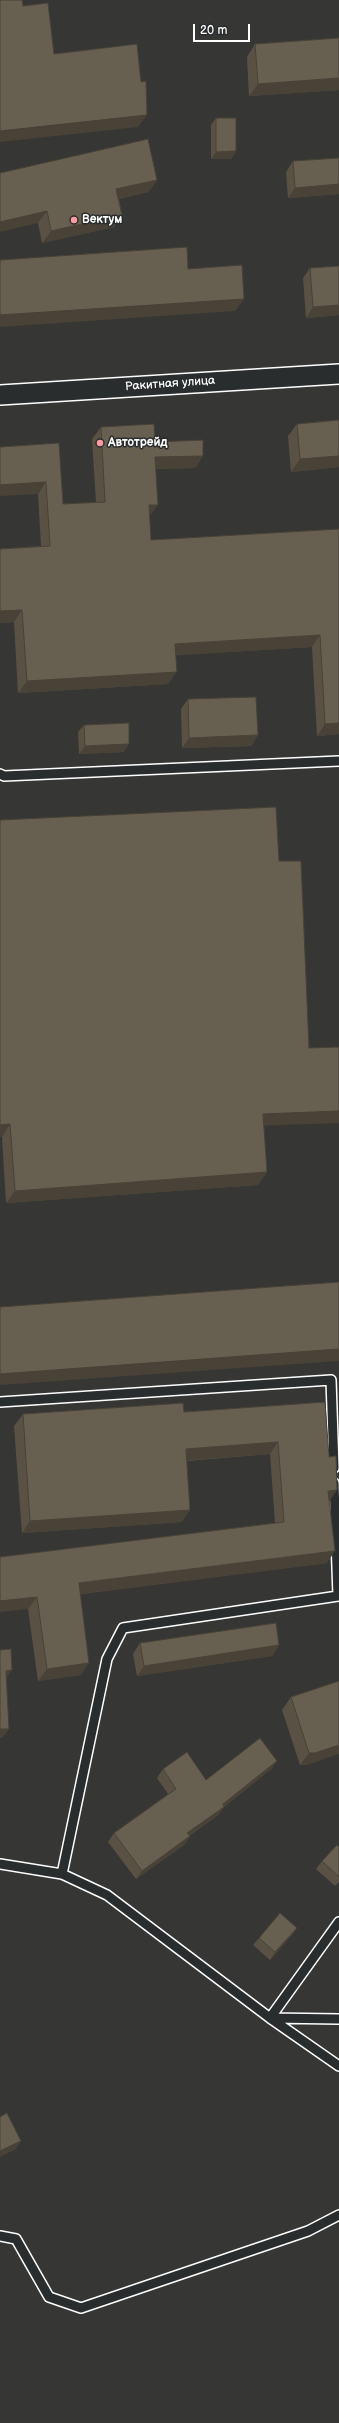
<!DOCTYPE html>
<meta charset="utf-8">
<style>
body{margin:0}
#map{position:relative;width:339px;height:2423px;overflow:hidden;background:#363735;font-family:"Balsamiq Sans",sans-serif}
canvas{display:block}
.scale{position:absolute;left:193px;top:24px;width:57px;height:18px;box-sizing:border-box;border:2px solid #fff;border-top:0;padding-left:5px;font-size:12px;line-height:14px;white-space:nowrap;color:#fff;-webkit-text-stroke:3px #2a2d2e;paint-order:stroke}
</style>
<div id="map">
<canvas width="339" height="2423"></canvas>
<div class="scale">20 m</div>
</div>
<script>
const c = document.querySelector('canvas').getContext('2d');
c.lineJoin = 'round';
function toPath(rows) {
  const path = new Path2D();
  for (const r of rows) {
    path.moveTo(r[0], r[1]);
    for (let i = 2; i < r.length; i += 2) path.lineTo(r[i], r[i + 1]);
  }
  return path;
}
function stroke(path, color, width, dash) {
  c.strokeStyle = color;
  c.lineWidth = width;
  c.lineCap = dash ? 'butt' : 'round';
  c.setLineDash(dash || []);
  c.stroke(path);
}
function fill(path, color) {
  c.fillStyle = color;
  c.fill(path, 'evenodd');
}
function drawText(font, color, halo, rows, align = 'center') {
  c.font = font + ' "Balsamiq Sans",sans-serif';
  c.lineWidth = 3;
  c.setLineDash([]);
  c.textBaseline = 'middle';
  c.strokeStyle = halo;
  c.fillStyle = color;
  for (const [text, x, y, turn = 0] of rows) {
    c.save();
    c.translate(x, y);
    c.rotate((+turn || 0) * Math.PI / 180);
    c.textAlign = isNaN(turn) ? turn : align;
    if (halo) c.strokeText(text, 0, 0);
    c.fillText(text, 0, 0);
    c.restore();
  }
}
const service = toPath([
 [0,774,4,776,339,761],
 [0,1402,331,1380,334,1468],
 [0,1864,62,1874,107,1895,270,2018,339,2066],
 [62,1874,107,1659,123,1628,338,1596,334,1483],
 [270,2018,339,1922],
 [270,2018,339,2019],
 [0,2236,16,2239,49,2297,81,2308,308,2231,339,2215]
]);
const minor = toPath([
 [0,395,339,374]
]);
const wall = toPath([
 [339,38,339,90,249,96,247,57,255,44],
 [216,118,236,151,231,159,211,159,211,125],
 [339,158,339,194,288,198,286,172,293,161],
 [0,173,157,180,148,192,119,199,122,215,114,227,42,243,38,223],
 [310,268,339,315,306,318,303,278],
 [339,420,339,467,291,472,288,436,297,424],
 [101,427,203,456,195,468,156,469,149,516,151,540,339,529,339,734,317,736,312,647,176,655,168,684,18,693,14,622,0,623,0,549,41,546,38,494,59,443,63,504,96,502,92,439],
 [188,699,258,735,251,746,182,748,181,709],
 [84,725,124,752,79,754,78,732],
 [0,820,264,1126,267,1172,258,1185,6,1203,2,1137],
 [325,1402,329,1502,327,1563,81,1594,81,1675,38,1681,28,1609,0,1557,275,1523,270,1454,187,1461,182,1522,22,1533,14,1426,23,1414,184,1412],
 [140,1643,279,1645,272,1656,137,1676,133,1654],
 [339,1681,307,1765,300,1765,282,1710,291,1697],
 [277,1761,271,1769,224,1807,218,1815,189,1836,190,1836,184,1845,136,1879,108,1842,114,1833,168,1794,157,1778,163,1769,206,1780],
 [339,1847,339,1882,335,1886,316,1869,322,1861],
 [297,1928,291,1936,270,1960,253,1945,259,1938]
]);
const shadedWall = toPath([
 [339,78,339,90,249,96,258,84],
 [147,115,138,127,0,142,0,131],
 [236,151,231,159,211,159,216,152],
 [157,180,148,192,108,201,116,189],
 [339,184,339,194,288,198,295,188],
 [47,211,38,223,0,232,0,222],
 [122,215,114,227,42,243,51,231],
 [244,299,235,311,0,327,0,315],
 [339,305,339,315,306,318,313,307],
 [203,456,195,468,147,469,155,457],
 [339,456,339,467,291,472,300,459],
 [46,482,38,494,0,496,0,485],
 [149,505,158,505,149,517],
 [22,610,14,622,0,623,0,611],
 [320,635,312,647,167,656,175,644],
 [177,672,168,684,18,693,27,681],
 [339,723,339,734,317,736,325,724],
 [258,735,251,746,182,748,189,738],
 [129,744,124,752,79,754,85,746],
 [339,1111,339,1123,254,1126,263,1114],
 [10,1124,2,1137,0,1137,0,1125],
 [267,1172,258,1185,6,1203,15,1191],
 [339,1349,339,1361,0,1385,0,1374],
 [278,1442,270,1454,178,1461,186,1449],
 [337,1490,329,1502,328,1491],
 [190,1510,182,1522,22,1533,30,1521],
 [335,1551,327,1563,71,1595,79,1583],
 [37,1597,28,1609,0,1612,0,1601],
 [279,1645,272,1656,137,1676,144,1666],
 [89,1663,81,1675,38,1681,47,1669],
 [12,1670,5,1680,6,1671],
 [0,1729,9,1729,2,1738,0,1738],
 [339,1745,339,1754,307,1765,300,1765,309,1753],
 [277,1761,271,1769,220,1810,224,1807,218,1815,181,1841,187,1833],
 [190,1836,184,1845,136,1879,142,1871],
 [297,1928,291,1936,270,1960,275,1952],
 [21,2141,16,2149,0,2157,0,2151]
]);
const building = toPath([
 [0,0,22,0,23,6,48,3,54,54,137,44,141,82,146,81,147,115,0,131,0,0],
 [339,38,339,78,258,84,255,44,339,38],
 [216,118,236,118,236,151,216,152,216,118],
 [148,139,157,180,116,189,122,215,51,231,47,211,0,222,0,173,148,139],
 [339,158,339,184,295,188,293,161,339,158],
 [187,247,188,269,242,265,244,299,0,315,0,260,187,247],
 [339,266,339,305,313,307,310,268,339,266],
 [339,420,339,456,300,459,297,424,339,420],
 [154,424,155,442,203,440,203,456,155,457,158,505,149,505,151,540,339,529,339,723,325,724,320,635,175,644,177,672,27,681,22,610,0,611,0,549,50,546,46,482,0,485,0,447,59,443,63,504,105,502,101,427,154,424],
 [256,697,258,735,189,738,188,699,256,697],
 [129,723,129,744,85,746,84,725,129,723],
 [276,807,279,861,301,861,309,1048,339,1047,339,1111,263,1114,267,1172,15,1191,10,1124,0,1125,0,820,276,807],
 [339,1282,339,1349,0,1374,0,1307,339,1282],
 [325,1402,329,1457,336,1456,337,1490,328,1491,335,1551,79,1583,89,1663,47,1669,37,1597,0,1601,0,1557,284,1522,278,1442,186,1449,190,1510,30,1521,23,1414,183,1403,184,1412,325,1402],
 [276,1623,279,1645,144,1666,140,1643,276,1623],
 [11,1649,12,1670,6,1671,9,1729,0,1729,0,1650,11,1649],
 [339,1681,339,1745,315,1753,309,1753,291,1697,339,1681],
 [260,1738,277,1761,223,1804,224,1807,187,1833,190,1836,142,1871,114,1833,176,1789,163,1769,187,1752,206,1780,260,1738],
 [337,1845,339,1847,339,1877,322,1861,337,1845],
 [280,1913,297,1928,275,1952,259,1938,280,1913],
 [7,2113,21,2141,0,2151,0,2117,7,2113]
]);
const markers = [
 [74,220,4,"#ff9aa2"],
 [100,443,4,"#ff9aa2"]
];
const poiNames = [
 ["Вектум",82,220],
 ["Автотрейд",108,443]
];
const streetNames = [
 ["Ракитная улица",170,384,-4]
];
stroke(service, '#fff', 12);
stroke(minor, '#fff', 22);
stroke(service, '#2a2d2e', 9);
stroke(minor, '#2a2d2e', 19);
fill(wall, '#595244');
fill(shadedWall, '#484237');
fill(building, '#675f4f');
stroke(building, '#484237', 1);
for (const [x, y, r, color] of markers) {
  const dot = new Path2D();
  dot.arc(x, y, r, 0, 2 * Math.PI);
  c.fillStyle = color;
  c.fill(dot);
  stroke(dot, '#2a2d2e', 1.5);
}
drawText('bold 12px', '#fff', '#2a2d2e', poiNames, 'left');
drawText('12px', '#fff', '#2a2d2e', streetNames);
</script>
